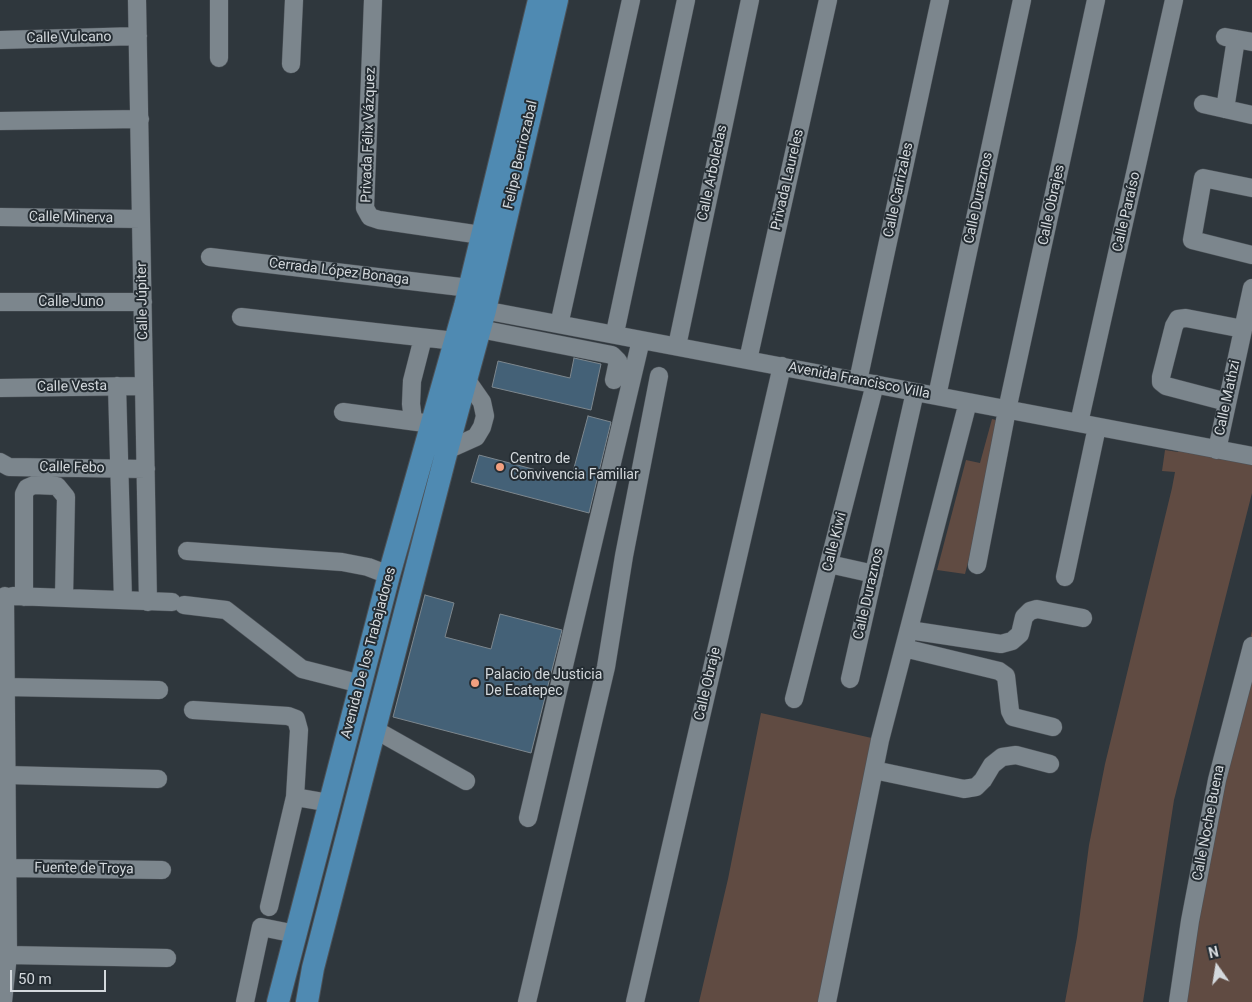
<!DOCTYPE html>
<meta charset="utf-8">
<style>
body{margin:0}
#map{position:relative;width:1252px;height:1002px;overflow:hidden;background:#2f373d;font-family:Roboto,sans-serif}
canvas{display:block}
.north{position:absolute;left:1192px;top:942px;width:50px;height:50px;-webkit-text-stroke:4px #252d33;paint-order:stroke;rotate:347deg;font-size:14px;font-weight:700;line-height:20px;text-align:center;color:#d4d9dd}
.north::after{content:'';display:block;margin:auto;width:18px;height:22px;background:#d4d9dd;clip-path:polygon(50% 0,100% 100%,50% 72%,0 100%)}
.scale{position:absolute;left:10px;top:970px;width:96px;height:22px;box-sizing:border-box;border:2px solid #d4d9dd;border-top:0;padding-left:6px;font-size:15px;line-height:18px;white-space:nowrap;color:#d4d9dd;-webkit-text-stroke:4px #252d33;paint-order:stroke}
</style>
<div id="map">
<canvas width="1252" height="1002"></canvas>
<div class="north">N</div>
<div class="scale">50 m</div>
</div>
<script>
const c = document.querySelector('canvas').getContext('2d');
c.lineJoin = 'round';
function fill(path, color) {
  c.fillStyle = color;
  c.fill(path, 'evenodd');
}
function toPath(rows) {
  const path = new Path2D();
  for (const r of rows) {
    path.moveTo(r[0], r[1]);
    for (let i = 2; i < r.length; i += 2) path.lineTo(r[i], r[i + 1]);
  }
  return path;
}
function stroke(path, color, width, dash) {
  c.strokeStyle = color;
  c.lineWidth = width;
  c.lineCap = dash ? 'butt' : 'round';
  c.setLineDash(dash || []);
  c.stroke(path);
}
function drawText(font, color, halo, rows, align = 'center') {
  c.font = font + ' Roboto,sans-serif';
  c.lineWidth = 4;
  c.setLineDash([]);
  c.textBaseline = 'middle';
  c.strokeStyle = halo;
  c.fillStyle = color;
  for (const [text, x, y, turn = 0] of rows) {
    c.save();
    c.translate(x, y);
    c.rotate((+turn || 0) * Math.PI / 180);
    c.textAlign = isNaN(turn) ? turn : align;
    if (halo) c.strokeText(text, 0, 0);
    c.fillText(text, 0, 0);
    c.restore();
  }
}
const green = toPath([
 [992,419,1004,422,965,574,937,570,966,460,980,463],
 [1179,442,1252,456,1252,493,1174,800,1143,1002,1065,1002,1077,937,1089,845,1105,764,1172,488,1175,472,1162,471,1165,450,1178,452],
 [1252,631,1252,1002,1179,1002,1220,760],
 [761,713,885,741,829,1002,699,1002,728,879]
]);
const building = toPath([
 [574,358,601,364,591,410,492,387,498,361,570,378,574,358],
 [588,416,611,422,589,513,471,482,479,455,571,479,588,416],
 [425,595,454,603,445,637,491,649,500,614,562,630,531,753,393,717,425,595]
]);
const minor = toPath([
 [137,0,148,602],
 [219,0,219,58],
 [373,0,365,208,370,217,379,220,481,235],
 [1225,37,1252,42],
 [0,40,138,36],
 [291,64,294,0],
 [1203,104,1252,115],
 [1225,109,1236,39],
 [0,121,140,119],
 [1252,188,1203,178,1192,240,1252,255],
 [0,217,141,219],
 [210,257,469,288],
 [0,302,143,302],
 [473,308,1252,456],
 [561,316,631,0],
 [241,317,455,341],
 [616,328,686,0],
 [480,329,612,355,618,361,614,380],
 [677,346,750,0],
 [748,360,828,0],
 [858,381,940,0],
 [117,386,123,600],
 [0,388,144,386],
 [937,396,1022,0],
 [1227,402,1166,386,1161,382,1161,377,1174,326,1178,319,1186,318,1243,329],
 [343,412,432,424],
 [413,420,411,404,412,381,423,338],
 [1079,423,1174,0],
 [447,450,476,437,482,427,485,416,482,402,466,379],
 [1217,450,1252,288],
 [0,462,9,467,146,469],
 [187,551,342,562,368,567,389,575],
 [829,564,874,574],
 [977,565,1007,410,1096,0],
 [1065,577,1097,427],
 [13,596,172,602],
 [24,597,24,494,27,488,34,485,57,486,66,497,64,598],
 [184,605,226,610,302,669,361,684],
 [909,630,1001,644,1012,641,1020,634,1024,617,1030,611,1037,609,1083,618],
 [904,648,999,671,1006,676,1010,711,1013,717,1053,727],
 [850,679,915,392],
 [6,687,159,690],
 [794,699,875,384],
 [193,710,288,716,296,719,299,730,295,797,269,907],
 [374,729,466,781],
 [874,770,964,789,976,787,983,780,992,765,1002,757,1016,755,1050,764],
 [7,775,158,779],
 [295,797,330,803],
 [528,818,641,340],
 [7,868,162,870],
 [8,955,167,958],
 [3,1002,8,955,5,596],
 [245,1002,261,927,296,934],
 [527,1002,606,667,624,556,659,376],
 [635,1002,782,366],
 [827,1002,880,740,968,402],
 [1178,1002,1190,921,1217,780,1252,646]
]);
const major = toPath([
 [278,1002,389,575,465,306,539,0],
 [307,1002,313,968,447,450,485,310,557,0]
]);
const markers = [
 [500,467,5,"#f2a080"],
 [475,683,5,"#f2a080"]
];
const streetNames = [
 ["Calle Vulcano",69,38,-1],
 ["Privada Félix Vázquez",369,135,-88],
 ["Felipe Berriozabal",521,155,-77],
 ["Calle Arboledas",713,173,-78],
 ["Privada Laureles",788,180,-77],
 ["Calle Carrizales",899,190,-78],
 ["Calle Duraznos",979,198,-78],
 ["Calle Obrajes",1052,205,-78],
 ["Calle Paraíso",1127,212,-77],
 ["Calle Minerva",71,218,1],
 ["Cerrada López Bonaga",339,272,7],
 ["Calle Júpiter",143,301,-91],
 ["Calle Juno",71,302],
 ["Avenida Francisco Villa",859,381,11],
 ["Calle Vesta",72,387,-1],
 ["Calle Mathzi",1228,398,-78],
 ["Calle Febo",72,468,1],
 ["Calle Kiwi",835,542,-76],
 ["Calle Duraznos",869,594,-77],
 ["Avenida De los Trabajadores",369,653,-75],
 ["Calle Obraje",708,684,-77],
 ["Calle Noche Buena",1209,823,-79],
 ["Fuente de Troya",84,869,1]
];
const poiNames = [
 ["Centro de",510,459],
 ["Convivencia Familiar",510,475],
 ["Palacio de Justicia",485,675],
 ["De Ecatepec",485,691]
];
fill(green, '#604b42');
fill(building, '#446177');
stroke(building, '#7d878e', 1);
stroke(minor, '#4c5258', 19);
stroke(major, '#4c5258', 24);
stroke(minor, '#7c868d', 18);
stroke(major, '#4f8ab2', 22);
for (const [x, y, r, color] of markers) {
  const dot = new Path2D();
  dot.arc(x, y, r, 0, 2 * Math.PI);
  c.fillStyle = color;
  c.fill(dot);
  stroke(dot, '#252d33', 2);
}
drawText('14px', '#d4d9dd', '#252d33', streetNames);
drawText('14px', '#d4d9dd', '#252d33', poiNames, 'left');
</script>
